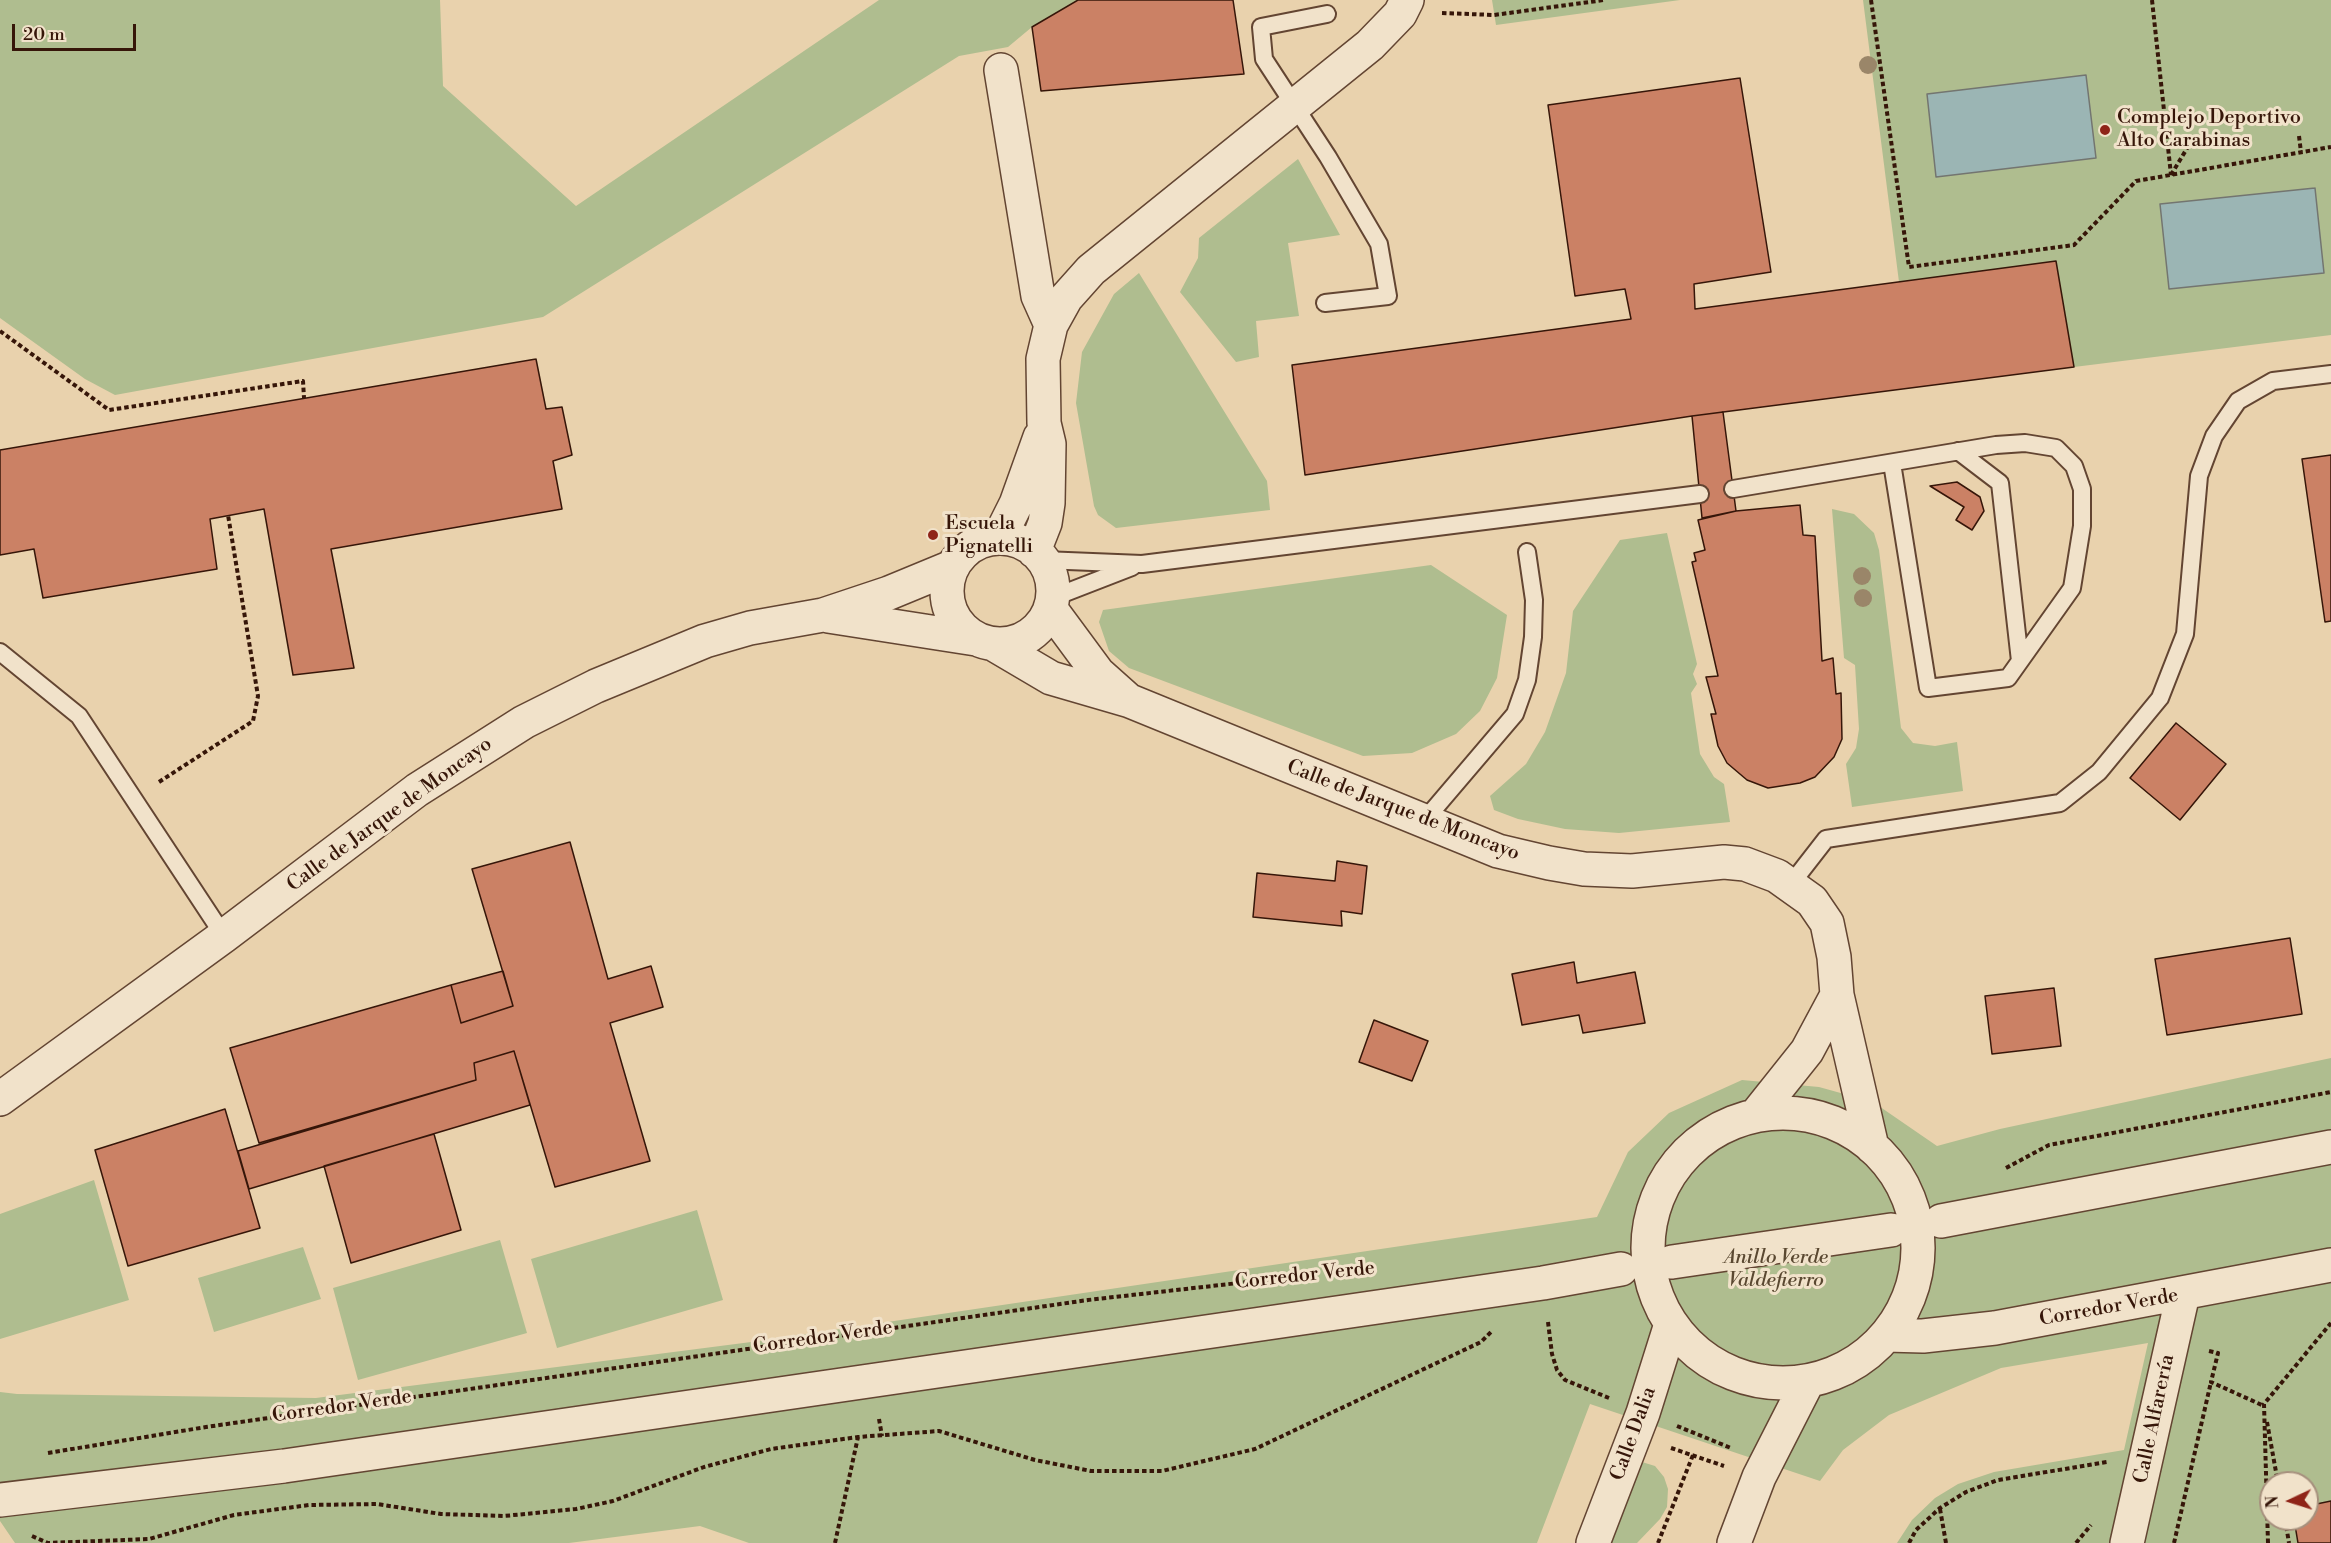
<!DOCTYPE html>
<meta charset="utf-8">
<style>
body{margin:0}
#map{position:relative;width:2331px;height:1543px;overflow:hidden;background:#e9d2ad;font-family:"Libre Bodoni",serif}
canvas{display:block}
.north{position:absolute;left:2259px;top:1471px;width:60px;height:60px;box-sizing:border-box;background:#f1e2ca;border:2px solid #a6907d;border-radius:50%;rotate:266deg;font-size:16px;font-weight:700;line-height:24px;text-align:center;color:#361609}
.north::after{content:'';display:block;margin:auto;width:21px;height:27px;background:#8f2418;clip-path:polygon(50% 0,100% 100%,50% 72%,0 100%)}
.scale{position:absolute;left:12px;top:24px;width:124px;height:27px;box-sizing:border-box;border:3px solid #361609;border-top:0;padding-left:8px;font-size:18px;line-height:21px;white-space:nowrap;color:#361609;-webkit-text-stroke:4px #f1e2ca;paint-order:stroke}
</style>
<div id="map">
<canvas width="2331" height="1543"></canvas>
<div class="north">N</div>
<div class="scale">20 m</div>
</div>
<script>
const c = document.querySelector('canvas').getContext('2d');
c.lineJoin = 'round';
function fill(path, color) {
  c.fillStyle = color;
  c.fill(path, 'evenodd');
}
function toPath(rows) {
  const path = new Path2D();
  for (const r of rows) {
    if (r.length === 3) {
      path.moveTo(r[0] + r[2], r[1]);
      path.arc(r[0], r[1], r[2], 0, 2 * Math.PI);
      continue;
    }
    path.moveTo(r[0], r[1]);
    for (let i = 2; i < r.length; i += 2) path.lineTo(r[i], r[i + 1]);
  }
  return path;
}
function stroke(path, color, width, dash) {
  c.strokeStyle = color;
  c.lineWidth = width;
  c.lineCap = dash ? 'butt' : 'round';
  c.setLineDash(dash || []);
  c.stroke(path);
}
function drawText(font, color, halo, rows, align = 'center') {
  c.font = font + ' "Libre Bodoni",serif';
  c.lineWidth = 6;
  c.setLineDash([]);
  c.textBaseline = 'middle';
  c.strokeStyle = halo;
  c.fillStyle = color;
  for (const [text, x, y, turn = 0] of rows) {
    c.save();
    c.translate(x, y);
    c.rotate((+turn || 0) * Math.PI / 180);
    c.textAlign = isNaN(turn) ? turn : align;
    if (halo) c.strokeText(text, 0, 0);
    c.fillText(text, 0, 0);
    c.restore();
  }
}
const green = toPath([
 [0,0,440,0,443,86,576,206,879,0,1078,0,1032,27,1008,47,959,56,543,317,115,395,85,379,0,318],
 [1492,0,1680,0,1496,25],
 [1863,0,2331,0,2331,335,2074,367,2056,261,1899,282],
 [1298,159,1340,235,1288,243,1299,316,1256,321,1259,357,1236,362,1180,292,1198,258,1199,238],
 [1139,273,1267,481,1270,510,1116,528,1098,515,1094,506,1076,403,1082,352,1114,294],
 [1832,509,1854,514,1874,533,1879,550,1901,728,1913,743,1935,746,1957,742,1963,791,1852,807,1846,764,1856,748,1859,729,1855,665,1844,658],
 [1667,533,1697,664,1693,674,1697,684,1691,693,1700,754,1714,777,1724,784,1730,822,1619,833,1565,829,1518,819,1494,810,1490,796,1526,764,1545,732,1566,673,1573,611,1620,540],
 [1431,565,1507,615,1497,678,1480,711,1456,734,1412,753,1363,756,1129,668,1109,651,1099,622,1103,610],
 [2331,1058,2331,1501,2307,1506,2307,1483,2271,1483,2271,1519,2294,1519,2298,1543,1897,1543,1912,1520,1935,1498,1958,1484,1994,1472,2124,1450,2148,1343,2001,1368,1889,1415,1843,1450,1820,1481,1590,1404,1537,1543,749,1543,700,1526,569,1543,15,1543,0,1521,0,1392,17,1394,316,1398,759,1341,1597,1217,1628,1152,1669,1113,1742,1080,1819,1087,1873,1102,1937,1146,2000,1129],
 [94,1180,129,1300,0,1339,0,1214],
 [697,1210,723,1300,557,1348,531,1259],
 [500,1240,527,1333,358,1380,333,1288],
 [303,1247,321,1299,214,1332,198,1278],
 [1642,1462,1655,1466,1664,1477,1668,1489,1667,1507,1660,1519,1637,1543,1611,1543]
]);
const water = toPath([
 [2086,75,2096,158,1936,177,1927,94,2086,75],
 [2315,188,2324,273,2169,289,2160,204,2315,188]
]);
const building = toPath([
 [1078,0,1233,0,1244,74,1041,91,1032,27,1078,0],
 [1740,78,1771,272,1694,284,1695,309,2056,261,2074,367,1692,416,1305,475,1292,365,1631,319,1625,289,1575,296,1548,105,1740,78],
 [536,359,546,409,562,407,572,455,553,461,562,509,331,549,354,668,293,675,264,509,210,519,217,569,43,598,34,549,0,555,0,450,536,359],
 [1723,412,1736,511,1702,518,1692,416,1723,412],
 [2331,455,2331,621,2325,622,2302,459,2331,455],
 [1957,482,1980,497,1984,511,1972,530,1956,520,1964,507,1930,486,1957,482],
 [1800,505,1803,535,1815,536,1822,661,1833,658,1836,694,1841,693,1842,739,1834,757,1815,777,1800,783,1768,788,1747,780,1727,763,1718,746,1711,714,1716,714,1706,677,1718,676,1692,562,1696,561,1694,553,1705,550,1698,520,1736,511,1800,505],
 [2176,723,2226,764,2180,820,2130,778,2176,723],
 [570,842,608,979,651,966,663,1007,610,1023,650,1161,555,1187,514,1051,474,1063,476,1080,259,1143,230,1048,451,985,461,1023,513,1006,472,869,570,842],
 [1337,861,1367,866,1362,914,1341,911,1342,926,1253,917,1257,873,1335,881,1337,861],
 [2290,938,2302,1014,2167,1035,2155,959,2290,938],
 [1574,962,1577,983,1635,972,1645,1023,1583,1033,1579,1015,1522,1025,1512,974,1574,962],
 [503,971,513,1006,461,1023,451,985,503,971],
 [2054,988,2061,1046,1992,1054,1985,996,2054,988],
 [1374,1020,1428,1041,1412,1081,1359,1062,1374,1020],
 [514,1051,530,1105,249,1189,238,1151,476,1080,474,1063,514,1051],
 [225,1109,260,1228,128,1266,95,1150,225,1109],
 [434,1134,461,1230,351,1263,324,1166,434,1134],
 [2331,1501,2331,1543,2298,1543,2294,1519,2307,1519,2307,1506,2331,1501]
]);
const path = toPath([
 [1871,0,1909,267,2074,245,2136,181,2331,147],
 [2152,0,2171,175],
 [1442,13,1494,15,1604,0],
 [2299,136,2301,152],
 [2171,175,2189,145],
 [0,331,109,410,303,381,304,398],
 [159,782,253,721,258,696,228,515],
 [2006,1168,2049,1145,2331,1092],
 [1902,1193,1918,1189],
 [1548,1322,1552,1354,1557,1370,1565,1380,1609,1398],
 [2209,1351,2218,1353,2211,1382,2264,1406],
 [879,1419,882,1436],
 [2267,1422,2278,1483],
 [1677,1426,1731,1448],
 [1671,1448,1724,1466],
 [48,1453,206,1427,1088,1300,1309,1275],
 [1940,1509,1946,1543],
 [2285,1519,2289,1543],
 [32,1536,48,1543,149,1539,234,1515,309,1505,377,1504,441,1514,504,1516,576,1509,613,1501,704,1467,771,1449,858,1437,939,1431,1035,1460,1091,1471,1162,1471,1255,1449,1481,1342,1492,1331],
 [835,1543,858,1437],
 [1658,1543,1693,1455],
 [1909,1543,1916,1530,1940,1508,1966,1492,1998,1480,2107,1462],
 [2076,1543,2091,1525],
 [2174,1543,2211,1382],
 [2268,1543,2264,1404,2331,1323]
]);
const lane = toPath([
 [1325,303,1388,296,1379,244,1328,157,1264,59,1261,27,1327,14],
 [1958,451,2000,483,2020,661],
 [1733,489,1996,445,2025,443,2056,448,2074,466,2082,489,2082,526,2072,588,2008,678,1928,688,1892,463],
 [1043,560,1142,564,1700,494],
 [1052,598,1132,567],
 [0,652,79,716,224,936],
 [1423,822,1515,714,1527,680,1533,637,1534,600,1527,552],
 [1791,884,1826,839,2060,803,2099,772,2160,698,2185,634,2199,476,2214,436,2238,401,2273,381,2331,374]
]);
const street = toPath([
 [1001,70,1038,296,1051,325],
 [1000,591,53],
 [999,538,1016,504,1040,437],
 [1034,551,1045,523,1048,503,1049,444,1044,423,1043,359,1051,325,1066,298,1091,270,1370,45,1400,14,1407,0],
 [1050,608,1098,673,1126,698],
 [828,616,976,639],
 [995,645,1051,678,1130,701,1498,851,1549,863,1584,869,1632,871,1724,862,1745,864,1777,876,1812,901,1827,923,1834,957,1837,995,1872,1147],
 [0,1099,224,936,417,790,524,722,596,686,705,641,750,628,823,615,889,593,952,567],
 [1783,1248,135],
 [1756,1115,1807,1051,1837,995],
 [1941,1221,2331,1147],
 [1672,1262,1891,1230],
 [1886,1335,1923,1336,1995,1328,2331,1265],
 [0,1500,284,1466,1543,1283,1621,1269],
 [1593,1543,1643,1413,1671,1324],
 [1734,1543,1759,1477,1808,1381],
 [2127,1543,2183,1294]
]);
const trees = [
 [1868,65],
 [1862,576],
 [1863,598]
];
const markers = [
 [2105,130,6,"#8f2418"],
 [933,535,6,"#8f2418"]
];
const poiNames = [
 ["Complejo Deportivo",2117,118],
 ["Alto Carabinas",2117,141],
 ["Escuela",945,524],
 ["Pignatelli",945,547]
];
const streetNames = [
 ["Calle de Jarque de Moncayo",1403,811,21],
 ["Calle de Jarque de Moncayo",390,815,-36],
 ["Corredor Verde",1305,1276,-6],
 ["Corredor Verde",2109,1308,-10],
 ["Corredor Verde",823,1338,-8],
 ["Corredor Verde",342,1407,-8],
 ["Calle Alfarería",2155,1419,-78],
 ["Calle Dalia",1634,1434,-70]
];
const parkNames = [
 ["Anillo Verde",1776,1258],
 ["Valdefierro",1776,1281]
];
fill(green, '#afbd8f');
fill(water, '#9bb5b4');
stroke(water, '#737570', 1.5);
fill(building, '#cb8165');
stroke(building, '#361609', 1.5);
stroke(lane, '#634532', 20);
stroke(street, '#634532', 36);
stroke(path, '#361609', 4, [4.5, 3]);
stroke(lane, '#f1e2ca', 16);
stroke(street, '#f1e2ca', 33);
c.fillStyle = '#9a8669';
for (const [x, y] of trees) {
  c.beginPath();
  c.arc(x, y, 9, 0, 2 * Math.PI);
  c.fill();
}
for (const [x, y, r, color] of markers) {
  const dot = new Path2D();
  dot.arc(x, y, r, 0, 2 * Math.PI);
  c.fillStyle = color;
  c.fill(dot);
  stroke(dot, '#f1e2ca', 2);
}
drawText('20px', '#361609', '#f1e2ca', poiNames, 'left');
drawText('20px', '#361609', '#f1e2ca', streetNames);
drawText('italic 20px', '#5a4831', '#f1e2ca', parkNames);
</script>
